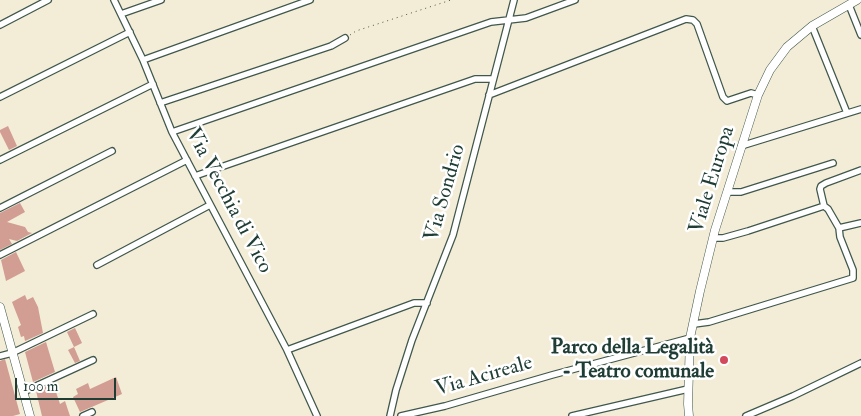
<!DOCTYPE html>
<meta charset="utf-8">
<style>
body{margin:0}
#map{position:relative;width:861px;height:416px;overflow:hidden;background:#f3ecd6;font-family:"IM FELL Double Pica",serif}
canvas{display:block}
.scale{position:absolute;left:15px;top:378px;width:101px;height:22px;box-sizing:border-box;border:2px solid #1f3d34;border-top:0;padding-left:6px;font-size:15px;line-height:18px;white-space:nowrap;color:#1f3d34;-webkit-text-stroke:4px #fff;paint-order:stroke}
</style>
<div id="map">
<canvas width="861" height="416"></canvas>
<div class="scale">100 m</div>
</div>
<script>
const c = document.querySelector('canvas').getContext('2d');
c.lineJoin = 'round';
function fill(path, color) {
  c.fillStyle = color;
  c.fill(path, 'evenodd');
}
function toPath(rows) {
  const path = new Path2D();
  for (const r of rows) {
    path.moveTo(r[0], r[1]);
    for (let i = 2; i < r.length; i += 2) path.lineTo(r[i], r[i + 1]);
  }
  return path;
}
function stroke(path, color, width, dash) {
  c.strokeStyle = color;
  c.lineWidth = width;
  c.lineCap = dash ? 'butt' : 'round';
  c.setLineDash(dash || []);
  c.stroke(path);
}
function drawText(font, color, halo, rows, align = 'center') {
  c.font = font + ' "IM FELL Double Pica",serif';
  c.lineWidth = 5;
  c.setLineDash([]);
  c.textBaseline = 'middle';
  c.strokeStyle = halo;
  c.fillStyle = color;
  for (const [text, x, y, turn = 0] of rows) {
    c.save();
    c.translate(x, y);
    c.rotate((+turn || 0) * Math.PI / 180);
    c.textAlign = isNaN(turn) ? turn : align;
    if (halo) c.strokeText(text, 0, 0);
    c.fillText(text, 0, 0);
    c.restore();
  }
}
const building = toPath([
 [8,126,17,146,9,150,0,132,0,130],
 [20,203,25,212,7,222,25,227,28,232,32,233,17,241,9,239,12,244,0,250,0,213],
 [16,252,25,271,6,281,1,260],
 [25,295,27,300,33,297,38,307,43,333,25,341,24,336,21,337,18,327,21,325,12,302],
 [75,328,82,343,74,347,67,332],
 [46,342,55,372,33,382,25,352],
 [74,347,80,361,75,363,68,350],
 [5,359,20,414,13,416,0,416,0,361],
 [116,377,122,394,80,412,73,397,78,394,76,389,88,383,90,389],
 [53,383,60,404,65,401,70,416,42,416,36,391]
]);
const path = toPath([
 [350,35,356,31,451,0]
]);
const minor = toPath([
 [114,0,143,60,172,132,287,350,317,416],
 [849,5,861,35],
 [121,14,161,0],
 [0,25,48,0],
 [812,26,847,113],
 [143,60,310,0],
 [489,95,686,19,693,20,697,24,723,97,727,101,751,93,758,95],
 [0,97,130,32],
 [160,103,331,46,345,38],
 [172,132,491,22,526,18,575,0],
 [741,146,861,109],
 [0,160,153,84],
 [195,176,475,79,493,79],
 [727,192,741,192,833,163],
 [0,208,112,151],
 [839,228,861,223],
 [713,238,723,238,748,231,824,206],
 [0,255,187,160],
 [97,265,210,205],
 [694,324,709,322,853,278,853,270,840,237,839,228,828,209,824,206,820,189,821,186,826,183,861,170],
 [287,350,414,303,427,303],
 [0,356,12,353,93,314],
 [23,392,93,360],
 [83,416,92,412],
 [390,416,396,390,412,340,453,235,514,0],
 [401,416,445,406,552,375,690,338],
 [572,416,688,389],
 [746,416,793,396,861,363]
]);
const tertiary = toPath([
 [0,307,30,416],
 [689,416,688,404,690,338,700,291,715,230,758,95,770,70,787,47,812,26,857,0]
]);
const markers = [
 [724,360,5,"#d1495b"]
];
const streetNames = [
 ["Viale Europa",713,180,-73],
 ["Via Sondrio",446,193,-74],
 ["Via Vecchia di Vico",228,201,62],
 ["Via Acireale",484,377,-16]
];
const poiNames = [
 ["Parco della Legalità",714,348],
 ["- Teatro comunale",714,372]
];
fill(building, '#d29d93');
stroke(minor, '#3f574c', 8);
stroke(tertiary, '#3f574c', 9);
stroke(path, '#3f574c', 1, [1, 4]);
stroke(minor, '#fff', 5.5);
stroke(tertiary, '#fff', 8);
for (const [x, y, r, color] of markers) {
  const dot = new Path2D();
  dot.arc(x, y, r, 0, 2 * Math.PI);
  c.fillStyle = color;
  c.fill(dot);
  stroke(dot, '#fff', 2);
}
drawText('21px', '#1f3d34', '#fff', streetNames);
drawText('bold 21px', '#1f3d34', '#fff', poiNames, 'right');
</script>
